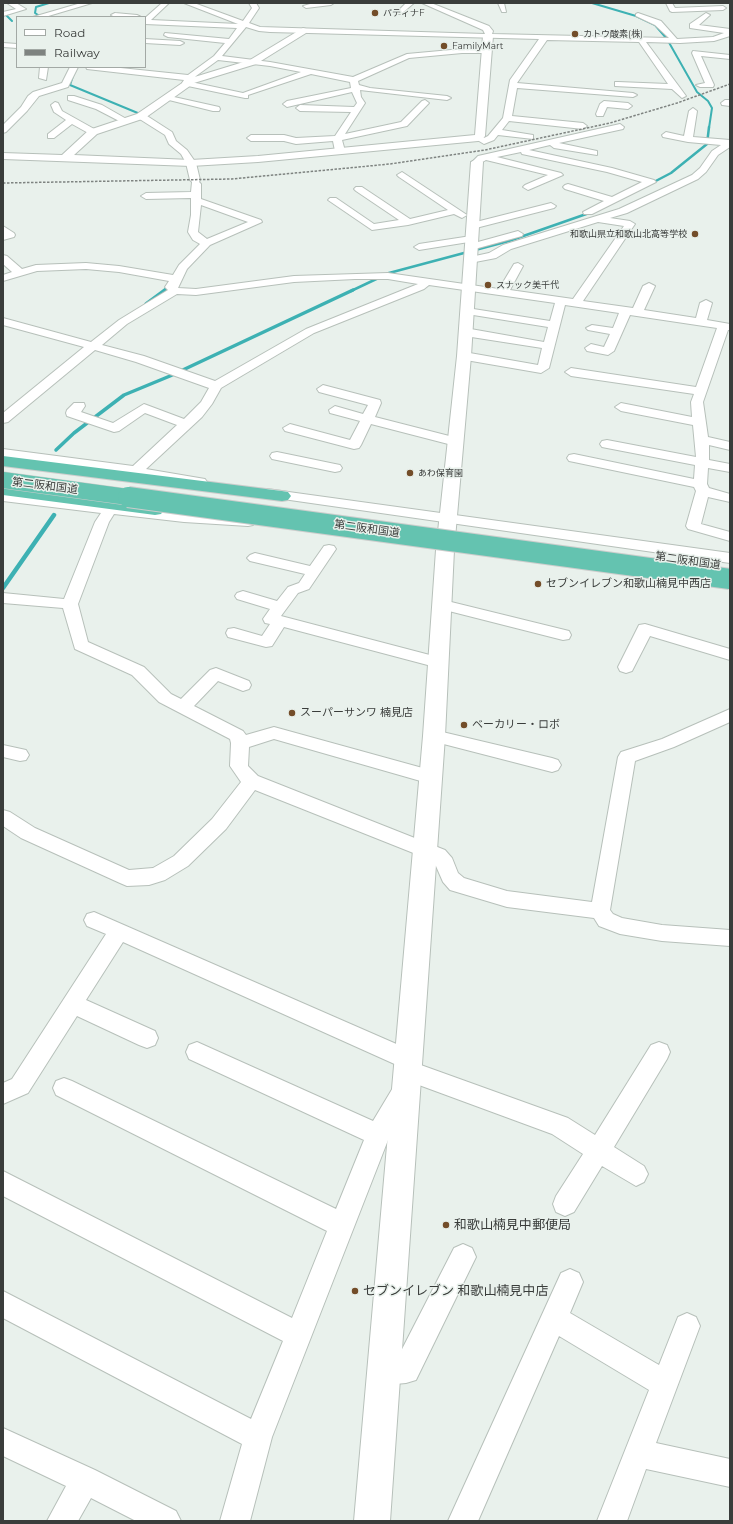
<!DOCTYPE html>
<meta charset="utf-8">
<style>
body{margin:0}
#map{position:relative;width:733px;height:1524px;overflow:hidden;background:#e9f1ec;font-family:Montserrat,sans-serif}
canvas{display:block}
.frame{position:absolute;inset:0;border:4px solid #3a3d3b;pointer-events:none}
.legend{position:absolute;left:16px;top:16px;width:130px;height:52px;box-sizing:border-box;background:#e9f1ec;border:1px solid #a3a9a5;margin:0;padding:5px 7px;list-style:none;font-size:12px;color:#3a3d3b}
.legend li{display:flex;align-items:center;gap:8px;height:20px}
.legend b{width:20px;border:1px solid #a3a9a5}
</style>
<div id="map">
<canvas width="733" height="1524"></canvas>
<div class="frame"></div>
<ul class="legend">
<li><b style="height:5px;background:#fff"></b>Road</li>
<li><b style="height:5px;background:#7e8380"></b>Railway</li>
</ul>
</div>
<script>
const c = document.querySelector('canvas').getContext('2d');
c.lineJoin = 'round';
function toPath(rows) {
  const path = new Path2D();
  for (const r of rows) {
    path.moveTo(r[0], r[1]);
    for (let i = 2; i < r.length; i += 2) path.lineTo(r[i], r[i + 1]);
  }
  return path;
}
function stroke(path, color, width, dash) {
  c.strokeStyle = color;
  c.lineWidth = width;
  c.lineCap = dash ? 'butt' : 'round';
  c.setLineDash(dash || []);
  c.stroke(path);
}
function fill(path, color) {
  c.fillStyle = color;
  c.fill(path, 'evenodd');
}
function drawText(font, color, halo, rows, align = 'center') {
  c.font = font + ' Montserrat,"Noto Sans JP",sans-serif';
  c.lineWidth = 3;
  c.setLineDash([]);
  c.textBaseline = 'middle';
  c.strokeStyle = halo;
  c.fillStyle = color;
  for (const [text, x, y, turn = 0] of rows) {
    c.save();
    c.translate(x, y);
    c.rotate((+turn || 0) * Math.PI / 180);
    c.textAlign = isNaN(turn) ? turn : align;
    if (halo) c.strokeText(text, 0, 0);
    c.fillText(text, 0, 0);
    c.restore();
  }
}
const streamFar3 = toPath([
 [592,3,636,16,655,25,667,39,697,92,708,101,712,108,709,128],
 [3,12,12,21],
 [41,17,35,13,36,7,49,3],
 [76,67,70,85,145,116]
]);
const streamFar2 = toPath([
 [650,184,671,173,707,144,709,127],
 [164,291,170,283],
 [351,291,389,273,509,241,592,212]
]);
const streamFar1 = toPath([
 [146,304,165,290],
 [56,450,74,433,124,395,170,376,353,290]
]);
const stream = toPath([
 [3,588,54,515]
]);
const minor = toPath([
 [7,3,16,3,26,9,3,16,3,12,16,9,7,3],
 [81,3,92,3,45,17,33,17,81,3],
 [162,3,169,3,151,20,238,24,184,3,194,3,243,21,252,8,249,3,256,3,259,8,249,23,260,27,485,34,483,30,422,3,431,3,489,26,493,31,492,34,669,38,655,25,636,16,636,14,638,13,661,21,677,39,713,37,724,33,690,28,690,24,706,13,710,15,699,25,730,29,730,36,714,41,680,43,646,42,686,96,682,98,672,89,615,86,615,82,618,82,668,84,639,42,547,40,517,83,633,93,637,95,633,97,517,88,512,116,583,123,587,126,583,129,509,121,502,130,533,135,533,139,498,135,494,140,484,144,474,138,478,135,484,138,488,136,503,118,510,80,539,39,270,32,259,31,246,27,222,56,270,62,353,77,407,54,462,49,489,49,489,53,462,53,409,58,358,81,359,85,370,88,447,96,451,98,447,100,360,90,361,97,365,103,345,134,401,122,422,101,425,100,429,103,407,126,342,140,345,151,340,154,335,151,333,141,296,144,284,141,251,141,247,138,251,135,284,135,296,138,335,136,351,112,300,111,296,108,300,105,354,107,357,103,352,92,287,107,283,104,287,101,351,88,350,82,311,74,248,95,248,98,245,98,183,85,182,83,184,80,87,69,86,67,111,67,188,75,214,56,225,43,168,37,164,35,165,33,229,39,237,28,145,24,145,18,162,3],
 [218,60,270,66,301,72,243,93,191,82,196,76,218,60],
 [314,3,334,3,331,5,306,8,303,6,314,3],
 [406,3,414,3,401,14,397,14,397,12,406,3],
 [498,3,504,3,506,12,502,12,498,3],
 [666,3,672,3,675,8,723,6,726,8,723,10,672,12,670,11,666,3],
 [115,13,137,15,141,17,113,16,111,15,115,13],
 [145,39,180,41,184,43,180,45,145,43,145,39],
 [3,43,17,44,17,48,3,47,3,43],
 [693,51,730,55,730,59,701,56,714,85,713,87,700,87,696,85,705,83,692,53,693,51],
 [40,67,48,67,46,80,39,78,40,67],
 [70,67,78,67,68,87,39,96,27,111,6,132,3,133,3,125,21,107,28,96,33,92,62,83,70,67],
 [165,95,219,107,220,109,219,111,213,111,165,99,165,95],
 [68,96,74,96,102,105,130,121,129,123,123,123,96,109,68,100,68,96],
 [725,100,730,100,730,106,722,105,721,103,725,100],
 [604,101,628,103,632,106,628,109,607,107,603,116,597,116,596,114,600,104,604,101],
 [55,102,58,103,62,111,96,130,96,134,90,134,72,124,54,138,48,138,48,134,66,120,54,112,51,105,55,102],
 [693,108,697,111,693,137,730,140,730,147,718,155,706,172,698,179,627,213,610,218,630,221,635,224,583,301,633,308,643,286,649,283,655,286,644,310,696,318,700,303,706,300,712,303,707,320,730,324,730,330,728,330,703,402,708,437,730,442,730,450,709,445,709,460,730,464,730,472,708,468,707,484,709,488,730,494,730,502,708,497,701,524,730,532,730,541,688,529,686,526,696,491,694,487,574,462,569,461,567,458,569,455,574,454,694,479,695,465,607,448,602,447,600,444,602,441,607,440,696,457,693,425,621,411,615,407,621,403,692,417,691,402,694,394,571,376,565,372,571,368,696,387,717,328,630,315,614,351,608,355,587,351,585,348,591,344,604,347,610,334,588,330,586,328,592,325,613,328,619,313,565,305,549,368,541,373,460,359,458,356,460,353,464,352,538,365,542,348,465,336,459,332,465,328,544,342,548,327,467,314,461,311,467,308,550,321,555,303,429,285,424,289,314,333,221,388,212,404,202,417,146,469,205,479,207,482,205,485,200,486,136,475,3,457,3,449,133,466,177,425,145,413,119,431,114,432,67,416,66,413,67,410,74,403,84,403,85,406,81,412,113,423,144,404,184,419,201,402,209,388,136,362,95,350,8,422,3,423,3,413,84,347,3,325,3,318,91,342,119,320,168,290,165,287,169,281,119,272,86,269,37,271,3,281,3,275,12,272,3,264,3,255,7,256,22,269,36,265,86,263,119,266,173,275,179,265,200,244,193,240,188,232,191,215,191,198,146,199,141,196,146,193,191,192,192,182,190,180,186,163,181,154,169,144,165,135,138,118,138,114,144,114,172,132,176,141,187,150,196,163,200,180,199,182,201,184,201,199,261,220,262,222,210,245,187,269,178,288,196,289,294,276,388,273,499,289,514,264,518,263,523,266,510,290,573,299,624,226,598,222,511,249,496,258,470,263,465,260,466,258,489,253,503,245,619,209,692,175,700,168,712,151,721,145,688,142,663,137,662,135,666,132,684,136,689,111,693,108],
 [201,205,248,222,207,239,198,232,201,205],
 [355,279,388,279,418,284,306,329,215,381,144,356,102,345,127,324,177,294,196,295,294,282,355,279],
 [620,124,624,127,623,129,559,143,597,151,597,155,554,148,550,145,529,150,612,168,654,180,656,182,592,214,584,214,583,212,604,201,565,189,563,187,565,185,568,184,612,197,642,182,607,172,522,154,521,152,497,157,561,173,563,175,528,190,523,187,525,185,548,175,486,160,477,165,472,162,478,156,620,124],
 [402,172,467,215,462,218,454,214,408,225,372,230,328,200,330,198,336,198,374,224,399,220,356,191,354,189,356,187,362,187,410,219,448,210,399,177,397,175,402,172],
 [551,203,556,206,554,208,472,229,467,226,468,224,551,203],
 [3,226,14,233,15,235,14,237,3,240,3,226],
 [518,231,523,234,522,236,471,250,466,247,467,245,518,231],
 [471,236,475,237,476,239,475,241,419,250,414,247,419,244,471,236],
 [323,385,380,400,381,403,375,417,461,439,463,442,461,445,456,446,371,424,361,445,359,448,354,449,285,431,283,428,290,424,350,440,360,421,330,413,329,410,335,406,363,414,368,405,319,392,317,389,323,385],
 [277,452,335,464,340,465,342,468,340,471,335,472,272,459,270,456,272,453,277,452],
 [267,489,730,553,730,563,262,496,260,493,262,490,267,489],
 [3,493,184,514,253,519,255,522,253,525,248,526,184,522,114,514,109,522,78,604,88,642,144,667,171,694,181,699,210,670,216,668,249,681,251,685,249,689,243,691,218,681,194,706,243,731,246,735,274,727,437,772,440,777,437,782,431,784,274,739,249,747,248,766,258,776,445,850,452,858,458,873,464,878,507,891,592,902,618,757,621,752,662,739,730,709,730,722,674,747,635,761,610,910,613,914,622,918,662,925,730,930,730,946,662,941,620,934,599,926,594,918,507,907,450,890,443,882,436,866,431,860,255,790,226,829,188,866,165,880,149,885,127,886,120,883,21,838,3,826,3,810,10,812,35,828,129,870,153,868,174,856,212,819,241,782,230,766,231,743,230,739,159,702,132,675,75,649,63,608,3,603,3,593,64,599,95,522,101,513,3,501,3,493],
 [329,545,334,546,336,549,309,589,298,593,281,616,445,659,447,663,445,667,439,668,284,627,272,646,266,647,228,637,226,633,228,629,234,628,262,636,270,624,265,623,263,619,270,609,237,599,235,596,237,593,243,591,277,601,288,587,299,583,305,574,250,561,247,558,250,555,255,553,310,566,324,546,329,545],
 [443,600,569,631,571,635,569,639,563,640,437,608,435,605,437,602,443,600],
 [645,624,730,649,730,660,650,636,632,671,626,673,620,671,618,667,639,625,645,624],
 [434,730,552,758,558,760,561,765,558,770,552,772,428,740,425,736,428,732,434,730],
 [3,745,26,750,29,755,26,760,20,761,3,757,3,745],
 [94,912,417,1053,420,1060,418,1064,568,1118,595,1135,651,1045,659,1042,667,1045,670,1052,667,1059,614,1147,644,1166,648,1174,644,1182,636,1186,602,1166,574,1212,565,1216,556,1212,553,1204,556,1196,583,1154,552,1134,400,1078,397,1071,399,1066,123,942,86,1000,155,1031,158,1038,155,1045,147,1048,139,1045,77,1016,28,1093,3,1104,3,1083,12,1079,106,934,87,926,84,920,87,914,94,912],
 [197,1042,373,1121,394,1086,402,1083,410,1086,413,1093,388,1140,272,1437,250,1521,220,1521,242,1444,3,1318,3,1291,251,1419,283,1341,3,1196,3,1171,292,1318,327,1231,56,1095,53,1088,56,1081,64,1078,72,1081,336,1209,364,1140,189,1059,186,1052,189,1045,197,1042],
 [463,1244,472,1248,476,1257,416,1380,406,1383,384,1385,374,1382,371,1372,374,1362,384,1359,398,1357,454,1248,463,1244],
 [570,1269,579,1273,583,1282,570,1313,659,1365,678,1317,687,1313,696,1317,700,1326,656,1443,730,1459,730,1487,646,1469,627,1521,597,1521,649,1390,559,1336,478,1521,448,1521,561,1273,570,1269],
 [3,1428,95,1470,176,1511,181,1521,136,1521,91,1498,78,1521,47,1521,66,1486,3,1456,3,1428]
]);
const tertiary = toPath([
 [303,28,306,29,306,33,256,64,194,83,145,118,97,134,74,155,191,160,258,156,475,135,483,36,488,33,493,36,485,136,482,140,478,141,258,162,191,166,3,159,3,153,62,155,89,130,137,114,188,79,250,60,303,28],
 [477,159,483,162,471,356,454,550,445,736,390,1521,354,1521,423,736,436,550,457,356,471,162,477,159]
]);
const trunk = toPath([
 [3,456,282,491,288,492,291,496,288,500,282,501,3,466,3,456],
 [3,485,155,505,161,506,164,510,161,514,155,515,3,495,3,485]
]);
const rail = toPath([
 [3,183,232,179,390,164,485,150,610,123,677,103,730,84]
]);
const trunkBridgeFar1 = toPath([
 [3,480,135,498]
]);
const trunkBridge = toPath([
 [128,497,730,579]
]);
const markers = [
 [375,13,4,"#734d29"],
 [575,34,4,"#734d29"],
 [444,46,4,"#734d29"],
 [695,234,4,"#734d29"],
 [488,285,4,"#734d29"],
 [410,473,4,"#734d29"],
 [538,584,4,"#734d29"],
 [292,713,4,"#734d29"],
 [464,725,4,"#734d29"],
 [446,1225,4,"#734d29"],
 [355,1291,4,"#734d29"]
];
const farPoinames = [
 ["パティナF",383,13],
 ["カトウ酸素(株)",583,34],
 ["FamilyMart",452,46],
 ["和歌山県立和歌山北高等学校",687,234,"right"],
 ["スナック美千代",496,285],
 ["あわ保育園",418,473]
];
const streetNames = [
 ["第二阪和国道",45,486,7],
 ["第二阪和国道",367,529,8],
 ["第二阪和国道",688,561,8]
];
const poiNames = [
 ["セブンイレブン和歌山楠見中西店",546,584],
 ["スーパーサンワ 楠見店",300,713],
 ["ベーカリー・ロボ",472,725]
];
const nearPoinames = [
 ["和歌山楠見中郵便局",454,1225],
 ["セブンイレブン 和歌山楠見中店",363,1291]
];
stroke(streamFar3, '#3db1b3', 2);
stroke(streamFar2, '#3db1b3', 2.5);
stroke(streamFar1, '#3db1b3', 3.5);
stroke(stream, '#3db1b3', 4.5);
stroke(minor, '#b7c0ba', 2);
stroke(tertiary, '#b7c0ba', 2);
stroke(trunk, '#cccdcc', 2);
fill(minor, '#fff');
fill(tertiary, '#fff');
fill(trunk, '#64c3b0');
stroke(rail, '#7e8380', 1.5, [2.5, 1.5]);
stroke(trunkBridgeFar1, '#cccdcc', 17, []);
stroke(trunkBridge, '#cccdcc', 22, []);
stroke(trunkBridgeFar1, '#64c3b0', 16);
stroke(trunkBridge, '#64c3b0', 20);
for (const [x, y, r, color] of markers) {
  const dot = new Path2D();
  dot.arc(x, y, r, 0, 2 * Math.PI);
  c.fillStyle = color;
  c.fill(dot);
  stroke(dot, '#e9f1ec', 1.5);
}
drawText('9px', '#3a3d3b', '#e9f1ec', farPoinames, 'left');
drawText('11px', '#3a3d3b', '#e9f1ec', streetNames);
drawText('11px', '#3a3d3b', '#e9f1ec', poiNames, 'left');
drawText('13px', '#3a3d3b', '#e9f1ec', nearPoinames, 'left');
</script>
